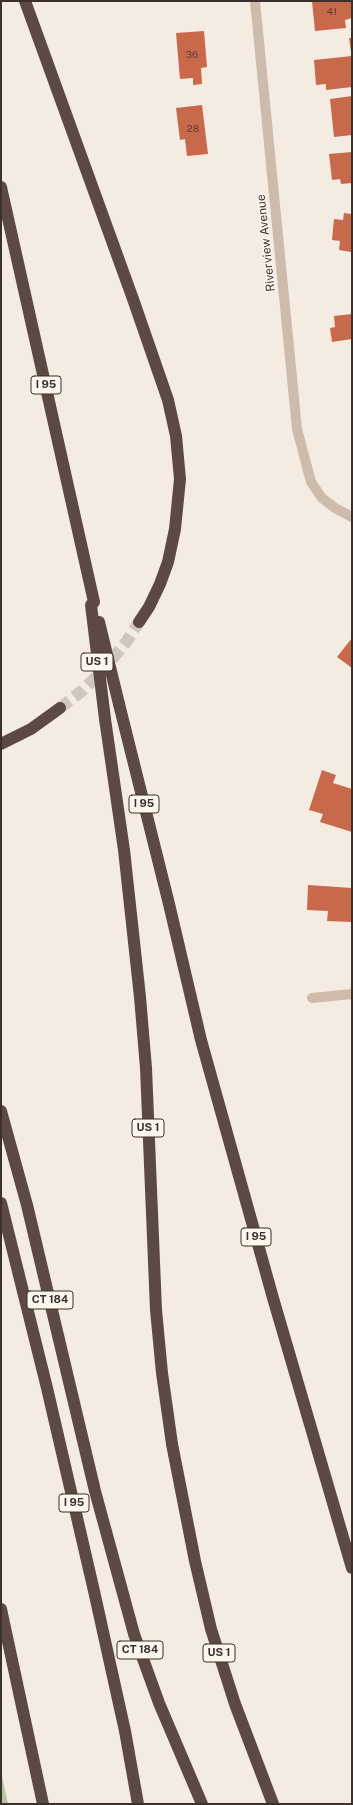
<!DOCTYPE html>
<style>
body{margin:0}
#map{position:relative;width:353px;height:1805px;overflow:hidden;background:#f4ebe1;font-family:"Public Sans",sans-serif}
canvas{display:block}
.frame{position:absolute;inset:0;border:2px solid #3b302b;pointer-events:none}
</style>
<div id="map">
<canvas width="353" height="1805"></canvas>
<div class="frame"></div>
</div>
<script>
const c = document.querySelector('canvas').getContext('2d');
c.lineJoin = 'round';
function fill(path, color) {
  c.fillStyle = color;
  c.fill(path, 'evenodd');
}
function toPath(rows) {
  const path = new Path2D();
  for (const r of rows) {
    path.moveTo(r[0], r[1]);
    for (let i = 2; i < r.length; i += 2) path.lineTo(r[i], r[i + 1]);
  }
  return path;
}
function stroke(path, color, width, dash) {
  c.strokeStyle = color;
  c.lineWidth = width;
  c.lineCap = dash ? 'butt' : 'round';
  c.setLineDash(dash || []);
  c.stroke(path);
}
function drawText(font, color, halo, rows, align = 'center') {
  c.font = font + ' "Public Sans",sans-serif';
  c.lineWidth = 3;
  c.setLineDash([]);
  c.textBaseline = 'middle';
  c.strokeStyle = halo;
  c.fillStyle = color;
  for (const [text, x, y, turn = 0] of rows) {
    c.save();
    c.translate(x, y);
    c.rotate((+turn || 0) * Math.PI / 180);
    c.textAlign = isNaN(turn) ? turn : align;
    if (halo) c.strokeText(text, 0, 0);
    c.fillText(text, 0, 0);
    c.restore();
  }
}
const green = toPath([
 [1,1772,8,1804,1,1804]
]);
const building = toPath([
 [312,1,352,1,352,18,345,20,346,28,315,31],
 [204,31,207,67,201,68,202,84,193,85,193,78,180,79,176,33],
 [349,38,352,38,352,52,351,52],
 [352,56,352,87,326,90,326,84,316,85,314,60],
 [352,96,352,135,334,137,330,99],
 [202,105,208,154,187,156,185,139,180,140,176,108],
 [352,152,352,183,341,184,340,179,332,180,329,154],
 [344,213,352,214,352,255,351,252,339,250,340,241,332,240,334,219,343,220],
 [352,314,352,339,332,342,330,328,335,327,334,316],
 [352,638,352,668,337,657],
 [322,770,336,775,333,783,352,789,352,832,320,822,323,814,309,810],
 [308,885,352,888,352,922,327,921,328,911,307,910]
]);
const highwayTunnel = toPath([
 [60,708,83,690,103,670,127,641,139,622]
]);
const street = toPath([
 [255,1,297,429,311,482,322,498,335,508,352,517],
 [312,998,352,994]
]);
const highway = toPath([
 [25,1,133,299,168,400,176,436,180,479,175,529,168,562,160,584,149,607,139,622],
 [1,187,94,602],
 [119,704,169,904,201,1040,273,1298,352,1568],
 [105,719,124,850,140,997,146,1068,156,1310,162,1373,172,1444,195,1561,211,1629,235,1704,273,1804],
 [1,744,31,729,60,708],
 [1,1111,27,1205,95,1491,134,1634,159,1703,202,1804],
 [1,1203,47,1388,94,1591,125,1731,138,1804],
 [1,1609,43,1804]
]);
const highwayBridge = toPath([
 [91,605,105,719],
 [99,622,119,704]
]);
const numberNames = [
 ["41",332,12],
 ["36",192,55],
 ["28",193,129]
];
const shields = [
 [46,385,30],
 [97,662,32],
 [144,804,30],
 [148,1128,32],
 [256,1237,30],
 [50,1300,46],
 [74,1503,30],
 [140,1650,46],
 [219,1653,32]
];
const shieldNames = [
 ["I 95",46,385],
 ["US 1",97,662],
 ["I 95",144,804],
 ["US 1",148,1128],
 ["I 95",256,1237],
 ["CT 184",50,1300],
 ["I 95",74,1503],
 ["CT 184",140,1650],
 ["US 1",219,1653]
];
const streetNames = [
 ["Riverview Avenue",266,243,-96]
];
fill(green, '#b8c4a0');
fill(building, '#c8694b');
stroke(highwayTunnel, '#cfc6bd', 12, [12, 6]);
stroke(street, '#cdbbac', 10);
stroke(highway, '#5c4a42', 12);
stroke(highwayBridge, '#5c4a42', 12);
drawText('10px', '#5e3e33', null, numberNames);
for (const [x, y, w] of shields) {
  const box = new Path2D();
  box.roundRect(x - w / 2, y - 9, w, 18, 3);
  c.fillStyle = '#fbf5ee';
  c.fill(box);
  stroke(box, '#3b302b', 1);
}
drawText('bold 11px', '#3b302b', null, shieldNames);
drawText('12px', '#3b302b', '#fbf5ee', streetNames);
</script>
